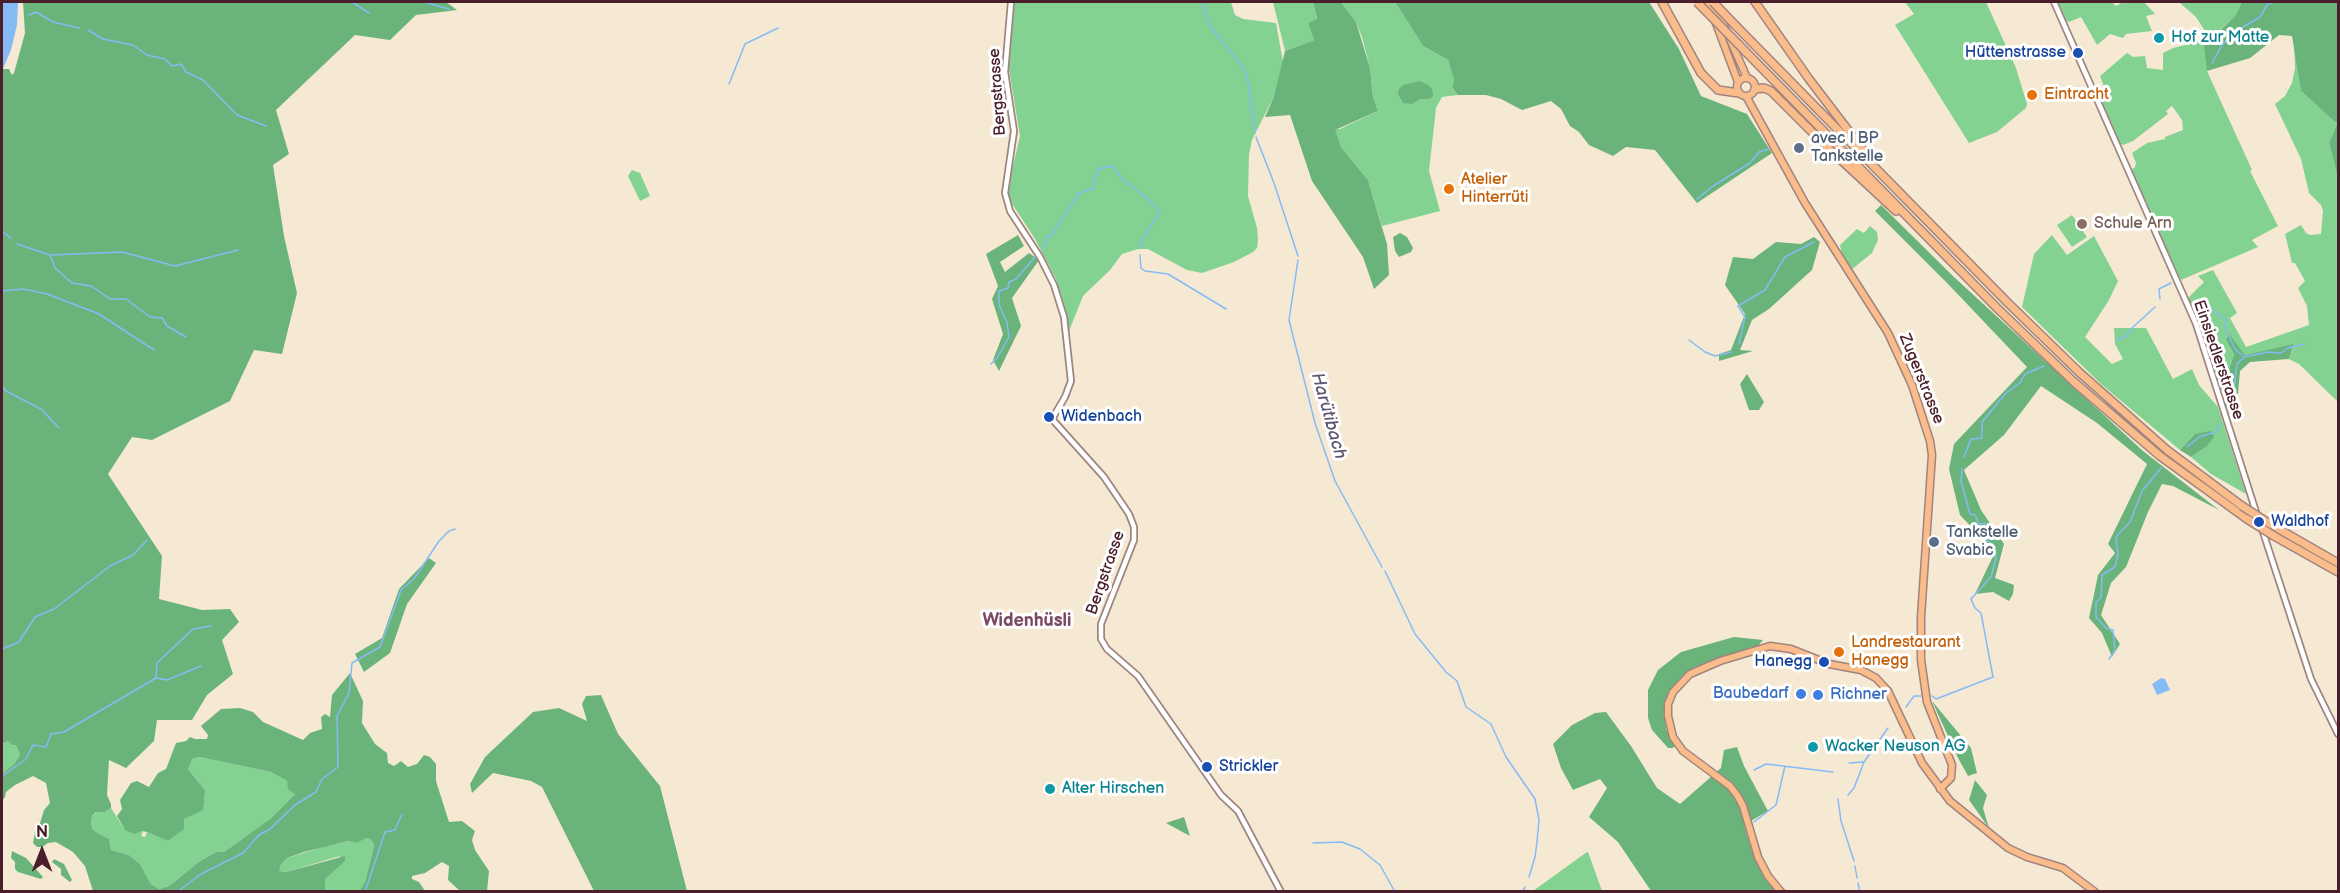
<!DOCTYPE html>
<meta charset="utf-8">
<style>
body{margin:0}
#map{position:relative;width:2340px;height:893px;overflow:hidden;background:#f6e9d4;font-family:"Balsamiq Sans",sans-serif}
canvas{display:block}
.frame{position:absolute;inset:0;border:3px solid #4a1f2b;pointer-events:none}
.north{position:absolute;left:12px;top:821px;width:60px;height:60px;-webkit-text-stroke:4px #fff;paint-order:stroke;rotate:0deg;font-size:16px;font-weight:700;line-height:24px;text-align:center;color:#4a1f2b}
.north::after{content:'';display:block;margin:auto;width:21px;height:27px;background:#4a1f2b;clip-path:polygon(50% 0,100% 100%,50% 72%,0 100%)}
</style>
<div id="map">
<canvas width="2340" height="893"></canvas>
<div class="frame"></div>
<div class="north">N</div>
</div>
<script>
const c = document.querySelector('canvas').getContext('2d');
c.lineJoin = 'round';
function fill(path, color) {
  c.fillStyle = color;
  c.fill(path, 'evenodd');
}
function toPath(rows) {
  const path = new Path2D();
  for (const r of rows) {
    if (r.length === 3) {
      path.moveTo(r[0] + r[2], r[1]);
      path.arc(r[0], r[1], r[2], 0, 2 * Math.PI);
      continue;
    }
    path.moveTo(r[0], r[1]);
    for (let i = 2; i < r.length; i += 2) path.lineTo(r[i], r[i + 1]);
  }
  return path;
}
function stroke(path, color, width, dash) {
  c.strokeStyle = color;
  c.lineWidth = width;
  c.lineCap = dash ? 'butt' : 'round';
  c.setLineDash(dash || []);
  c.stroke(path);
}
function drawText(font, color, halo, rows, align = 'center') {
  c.font = font + ' "Balsamiq Sans",sans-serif';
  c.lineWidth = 6;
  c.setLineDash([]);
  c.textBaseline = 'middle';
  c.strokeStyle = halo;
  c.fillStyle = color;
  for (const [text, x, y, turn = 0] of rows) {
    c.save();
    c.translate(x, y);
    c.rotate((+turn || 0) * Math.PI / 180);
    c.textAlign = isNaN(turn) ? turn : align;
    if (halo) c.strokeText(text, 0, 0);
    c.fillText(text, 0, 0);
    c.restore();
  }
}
const green = toPath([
 [1012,2,1231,2,1235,15,1243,19,1276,23,1283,62,1274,96,1252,140,1249,154,1248,196,1257,228,1258,239,1257,248,1253,252,1234,262,1202,273,1187,270,1148,249,1138,249,1122,254,1110,270,1083,296,1069,331,1066,310,1056,279,1035,239,1009,199,1008,187,1020,136,1008,63],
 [1273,2,1313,2,1317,20,1308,23,1314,40,1285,51],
 [1341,2,1395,2,1423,46,1448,60,1454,80,1452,87,1458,95,1442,97,1436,108,1429,171,1440,211,1382,226,1368,180,1341,147,1334,129,1340,129,1378,111,1373,97,1370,68,1362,37,1356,22],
 [1905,2,1986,2,2016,68,2027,104,2026,108,1997,132,1969,143,1895,25,1914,14],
 [2055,2,2112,2,2116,6,2123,2,2144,2,2155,14,2146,16,2152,31,2126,34,2123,38,2110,34,2097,45,2081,17,2069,22,2065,20],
 [2179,2,2242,2,2235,16,2210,39,2207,71,2252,170,2250,171,2278,226,2252,240,2258,247,2181,280,2162,240,2155,219,2153,218,2131,170,2135,167,2136,163,2132,153,2147,143,2165,139,2165,137,2183,130,2182,120,2172,106,2166,111,2168,114,2133,141,2123,145,2119,143,2099,98,2105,89,2100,76,2127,53,2133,57,2145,56,2147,68,2163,70,2163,53,2173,48,2210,39,2196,17],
 [2294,41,2301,91,2337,124,2329,143,2338,178,2338,402,2299,364,2289,359,2294,345,2245,355,2226,340,2234,354,2225,381,2238,394,2225,417,2187,299,2204,282,2198,276,2213,270,2237,313,2230,318,2246,347,2309,325,2307,306,2298,288,2305,281,2295,263,2292,263,2285,234,2301,225,2306,233,2310,235,2321,234,2323,211,2321,205,2309,193,2301,159,2275,104,2285,96,2292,83,2295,68],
 [632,170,640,173,650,196,640,201,628,176],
 [2072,215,2087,237,2072,247,2057,225],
 [1870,226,1877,232,1878,240,1872,253,1851,270,1843,259,1840,245,1857,229,1864,233],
 [2052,235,2067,255,2094,236,2118,281,2109,300,2085,337,2112,364,2123,359,2115,344,2114,328,2146,328,2173,379,2192,369,2199,385,2218,407,2246,494,2211,474,2191,457,2206,447,2195,434,2180,450,2101,384,2022,307,2034,254],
 [8,741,16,744,20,754,15,763,2,774,2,744],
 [199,757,271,772,287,781,295,794,271,818,224,852,216,852,200,861,169,886,159,889,151,884,140,864,129,855,111,850,109,839,93,830,91,823,92,816,97,812,105,812,111,808,125,830,143,831,141,836,145,837,147,832,169,841,184,819,191,814,205,790,188,769,191,759],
 [365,838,371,838,374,844,365,882,359,891,325,891,324,889,325,879,340,856,286,872,278,871,280,866,287,858,326,846,348,841,357,843],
 [1588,852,1602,891,1533,891,1587,852]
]);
const forest = toPath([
 [23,2,446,2,457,10,416,15,390,40,355,35,276,110,289,154,273,165,284,236,297,293,282,354,254,350,230,401,152,440,132,437,108,474,162,556,159,599,202,610,230,609,239,622,222,640,233,674,207,695,192,720,157,720,154,741,126,768,109,760,107,795,111,804,111,808,105,812,96,812,92,816,91,823,93,830,109,839,111,850,129,855,140,864,151,884,159,889,169,886,200,861,216,852,224,852,271,818,295,794,288,789,287,781,271,772,199,757,192,759,188,769,205,790,203,810,184,819,184,829,168,841,147,832,142,831,134,834,125,830,117,816,122,809,120,800,131,783,137,781,149,787,158,773,166,769,176,743,186,741,190,737,195,739,207,739,208,735,201,726,221,709,240,708,253,712,263,722,303,740,310,733,322,729,321,717,325,714,330,717,332,695,350,673,363,701,362,723,375,744,387,753,388,763,394,766,401,761,408,767,417,764,424,755,430,757,436,764,436,781,449,822,462,821,475,831,472,840,475,850,489,871,487,891,460,891,448,880,449,866,442,862,425,873,412,876,412,879,419,882,425,891,359,891,365,882,374,845,371,839,366,838,357,843,348,841,304,852,287,858,280,866,279,871,286,872,345,856,345,861,325,879,325,891,93,891,85,866,73,852,56,842,48,843,42,847,37,847,33,843,36,826,40,823,44,810,50,803,46,783,33,776,15,785,6,792,5,797,2,801,2,774,15,763,20,754,16,745,12,745,8,741,2,744,2,71,3,69,9,69,12,75,14,73,25,33],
 [1313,2,1341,2,1356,22,1370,68,1373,97,1378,111,1335,130,1341,147,1368,180,1387,244,1389,275,1374,289,1363,257,1312,181,1290,115,1265,117,1274,96,1285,51,1314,40,1308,23,1317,19],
 [1395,2,1649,2,1679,49,1701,96,1747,114,1772,153,1697,203,1655,150,1626,147,1613,156,1589,145,1579,132,1570,126,1561,109,1551,101,1522,110,1501,99,1486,95,1458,95,1452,87,1454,80,1448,60,1423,46],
 [2242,2,2338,2,2338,178,2329,143,2337,124,2301,91,2292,36,2279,35,2250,58,2207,71,2204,46,2235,16],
 [1420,81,1428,85,1432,89,1433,96,1430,99,1420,99,1412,104,1403,103,1398,94,1399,89,1403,85],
 [1881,205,1954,277,2143,451,2219,510,2173,486,2162,484,2148,512,2126,567,2111,583,2101,615,2120,644,2112,657,2102,633,2089,618,2098,575,2115,553,2108,544,2147,464,2097,423,2041,386,2004,435,1964,470,1981,510,2004,544,1995,578,2014,585,2013,594,2009,601,1993,592,1975,594,1995,552,1960,515,1949,469,1954,444,2027,367,1949,285,1875,211],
 [1400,233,1407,237,1413,248,1411,252,1399,257,1395,251,1393,237],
 [1018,235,1024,246,1000,262,1005,272,1029,253,1039,260,1012,298,1021,326,999,371,993,360,1003,334,992,299,998,286,986,254],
 [1814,237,1820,242,1812,270,1769,309,1752,320,1740,350,1753,351,1719,361,1719,354,1731,350,1745,314,1725,285,1733,257,1753,259,1776,242,1801,244],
 [2229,334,2245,355,2294,344,2289,359,2250,362,2240,371,2238,394,2225,381,2234,354,2226,340],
 [1747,374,1764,402,1759,410,1749,410,1740,384],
 [2211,431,2214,437,2206,447,2191,457,2180,450,2195,434],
 [429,558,436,563,407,604,390,653,364,672,355,654,382,638,399,589],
 [1734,637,1763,640,1758,646,1699,666,1688,672,1677,682,1672,690,1665,710,1666,729,1675,746,1673,748,1668,748,1652,730,1648,718,1648,690,1658,670,1681,652],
 [601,695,618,734,660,786,687,891,594,891,542,787,531,781,493,773,472,793,470,784,485,757,533,712,559,708,587,721,582,704,586,696],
 [1932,701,1971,748,1977,773,1968,776,1957,756],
 [1606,712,1631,746,1657,788,1680,804,1721,768,1724,750,1737,747,1744,766,1768,811,1744,825,1752,851,1763,872,1787,891,1651,891,1618,842,1589,817,1607,788,1600,779,1573,790,1561,768,1553,744,1572,725,1595,713],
 [1975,780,1987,795,1983,808,1989,828,1969,800],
 [1184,817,1190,836,1166,823],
 [12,851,26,858,43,877,41,879,18,872,15,869,15,862,11,858],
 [54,859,64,864,72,880,70,882,61,875,61,869,52,862]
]);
const water = toPath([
 [2,2,18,2,17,25,11,50,2,71],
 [2161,678,2165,679,2170,690,2157,695,2152,684]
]);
const stream = toPath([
 [352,2,369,13],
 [424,2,449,9],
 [1203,2,1209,25,1243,67,1248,81,1255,133],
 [29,15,36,12,53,22,79,28],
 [88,30,103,39,133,45,147,55,165,59,172,66,181,64,186,72,203,80,237,115,266,126],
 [2212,63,2222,45,2233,33,2260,17,2267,5,2273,2],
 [729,84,745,44,778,28],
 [1256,137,1274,183,1298,256],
 [1697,199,1713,186,1750,163,1759,152,1768,149],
 [2,231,11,238],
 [17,244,50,255,122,252,175,266,238,250],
 [1043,249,1047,237,1051,236,1079,193,1093,189,1098,169,1113,166,1121,178,1146,197,1160,212,1141,242,1141,247],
 [50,255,55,268,72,283,91,286,110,299,126,299,150,317,162,318,167,326,186,337],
 [1140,255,1141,268,1145,271,1168,274,1226,309],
 [1298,260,1289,320,1315,423,1335,481,1382,567],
 [2,291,23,289,47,294,99,314,154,350],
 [2160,299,2159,289,2171,283],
 [2208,307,2226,320,2224,326,2235,349,2243,356],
 [1689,340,1705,352,1715,356,1731,352],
 [2117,340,2126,336,2132,328,2155,307],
 [1739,344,1745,317,1738,306,1765,290,1785,257,1814,242],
 [991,364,997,358,1009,337,1007,322,999,305,999,291,1008,288,1009,282,1016,279,1036,256],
 [2,386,6,391,41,409,59,428],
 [2227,409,2233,398,2237,364,2244,357,2268,352,2281,353,2288,348,2305,344],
 [2187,447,2199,437,2215,432,2221,423],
 [1964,457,1971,439,1982,438,1982,422,2006,393,2020,383,2025,374,2044,366],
 [1385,571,1415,634,1446,672,1457,681,1466,707,1491,724,1506,757,1535,799,1539,820,1537,842,1535,857,1529,877],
 [2,649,19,642,35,617,54,609,110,566,133,555,147,540],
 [2109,659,2115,650,2113,630,2106,628,2096,617,2096,602,2101,598,2102,575,2115,567,2118,554,2116,537,2130,522,2142,491,2161,468],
 [157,678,167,680,201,666],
 [1932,696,1936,699,1993,677,1981,613,1975,608,1971,599,1991,577,1996,558,1992,544,1984,538,1985,523,1979,524,1975,515,1970,514,1961,481,1962,469],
 [1906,707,1914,696,1921,696],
 [1849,763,1863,762],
 [1754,770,1766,764,1833,772],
 [2,776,26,759,33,745,46,747,51,734,64,732,156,678,157,663,193,629,211,626],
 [1848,795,1854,788,1864,762,1888,728],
 [1838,799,1841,821,1854,861],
 [1754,822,1776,805,1785,766],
 [1313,843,1342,842,1360,849,1380,865,1395,892],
 [1855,866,1857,878],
 [1858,883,1860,892],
 [177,892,201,874,243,853,259,835,270,829,295,805,316,792,322,779,338,767,337,716,349,693,352,663,380,647,401,590,414,579,439,541,449,531,455,529],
 [365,892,385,832,395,830,402,814],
 [1522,892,1525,887]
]);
const minor = toPath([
 [1011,2,1005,72,1014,131,1005,193,1010,211,1040,257,1054,285,1064,317,1071,381,1065,397,1052,419,1104,477,1129,514,1134,527,1134,540,1101,624,1101,639,1107,649,1138,676,1221,795,1238,811,1281,892],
 [2054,2,2196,324,2257,515],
 [2262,529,2311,679,2338,734]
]);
const major = toPath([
 [1708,2,1738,82],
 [1716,7,1747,78],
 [1746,87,9],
 [1746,96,1805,203,1888,333,1912,385,1930,441,1932,455,1921,617,1921,660,1927,702,1952,765,1951,778,1940,789],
 [1781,892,1768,876,1758,857,1743,806,1737,795,1730,786,1683,751,1673,737,1668,716,1668,704,1673,692,1690,674,1720,661,1770,646,1791,649,1829,664,1861,670,1876,678,1888,691,1922,763,1950,801,2008,848,2027,857,2063,868,2095,892]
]);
const highway = toPath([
 [1662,2,1701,73,1718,90,1739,93],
 [1755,2,1809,79,1864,151],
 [1736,26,2007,302,2080,373,2167,450,2242,506],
 [1745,51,1997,308,2074,382,2160,456,2247,519],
 [1755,89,1764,88,1771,91,1827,147,1896,211],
 [2270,524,2338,563],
 [2274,536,2338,572]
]);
const highwayBridge = toPath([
 [1697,2,1745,51],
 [1713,2,1736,26],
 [2242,506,2270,524],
 [2247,519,2274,536]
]);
const markers = [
 [2159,38,6,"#0f9aa8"],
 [2078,53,6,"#1a4fb4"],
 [2032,95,6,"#e8710a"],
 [1799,148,6,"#5c6f8a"],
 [1449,189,6,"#e8710a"],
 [2082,224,6,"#8d6e63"],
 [1049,417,6,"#1a4fb4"],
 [2259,522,6,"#1a4fb4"],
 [1934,542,6,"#5c6f8a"],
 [1839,652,6,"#e8710a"],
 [1824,662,6,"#1a4fb4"],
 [1801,694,6,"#3f7fe0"],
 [1818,695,6,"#3f7fe0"],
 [1813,747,6,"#0f9aa8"],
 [1207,767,6,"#1a4fb4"],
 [1050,789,6,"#0f9aa8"]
];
const cultureNames = [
 ["Hof zur Matte",2171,38],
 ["Wacker Neuson AG",1825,747],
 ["Alter Hirschen",1062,789]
];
const transitNames = [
 ["Hüttenstrasse",2066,53,"right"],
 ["Widenbach",1061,417],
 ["Waldhof",2271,522],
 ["Hanegg",1812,662,"right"],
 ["Strickler",1219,767]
];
const streetNames = [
 ["Bergstrasse",998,92,-94],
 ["Einsiedlerstrasse",2218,360,71],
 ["Zugerstrasse",1921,379,68],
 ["Bergstrasse",1106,573,-71]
];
const foodNames = [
 ["Eintracht",2044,95],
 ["Atelier",1461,180],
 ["Hinterrüti",1461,198],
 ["Landrestaurant",1851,643],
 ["Hanegg",1851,661]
];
const serviceNames = [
 ["avec | BP",1811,139],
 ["Tankstelle",1811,157],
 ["Tankstelle",1946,533],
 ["Svabic",1946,551]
];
const educationNames = [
 ["Schule Arn",2094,224]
];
const shopNames = [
 ["Baubedarf",1789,694],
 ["Richner",1830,695,"left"]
];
const waterNames = [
 ["Harütibach",1328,416,74]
];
const neighbourhoodNames = [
 ["Widenhüsli",1027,621]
];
fill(green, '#83d292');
fill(forest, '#6ab47c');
fill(water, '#85bbf4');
stroke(stream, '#85bbf4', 1.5);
stroke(minor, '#a08480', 8);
stroke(major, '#a08480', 9);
stroke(highway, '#a08480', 10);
stroke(minor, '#fff', 4.5);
stroke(major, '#fabc8b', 6);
stroke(highway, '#fabc8b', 7);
stroke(highwayBridge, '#a08480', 10, []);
stroke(highwayBridge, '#fabc8b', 7);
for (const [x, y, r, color] of markers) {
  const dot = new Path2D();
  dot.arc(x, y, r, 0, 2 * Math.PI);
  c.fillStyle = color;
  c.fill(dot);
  stroke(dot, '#fff', 2);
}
drawText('16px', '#0d838f', '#fff', cultureNames, 'left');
drawText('16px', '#164399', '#fff', transitNames, 'left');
drawText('16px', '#4a1f2b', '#fff', streetNames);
drawText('16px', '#c56008', '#fff', foodNames, 'left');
drawText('16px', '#4e5e75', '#fff', serviceNames, 'left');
drawText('16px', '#785e54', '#fff', educationNames, 'left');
drawText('16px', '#366cbe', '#fff', shopNames, 'right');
drawText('italic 18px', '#5f5671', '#fff', waterNames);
drawText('bold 18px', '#7c4962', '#fff', neighbourhoodNames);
</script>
